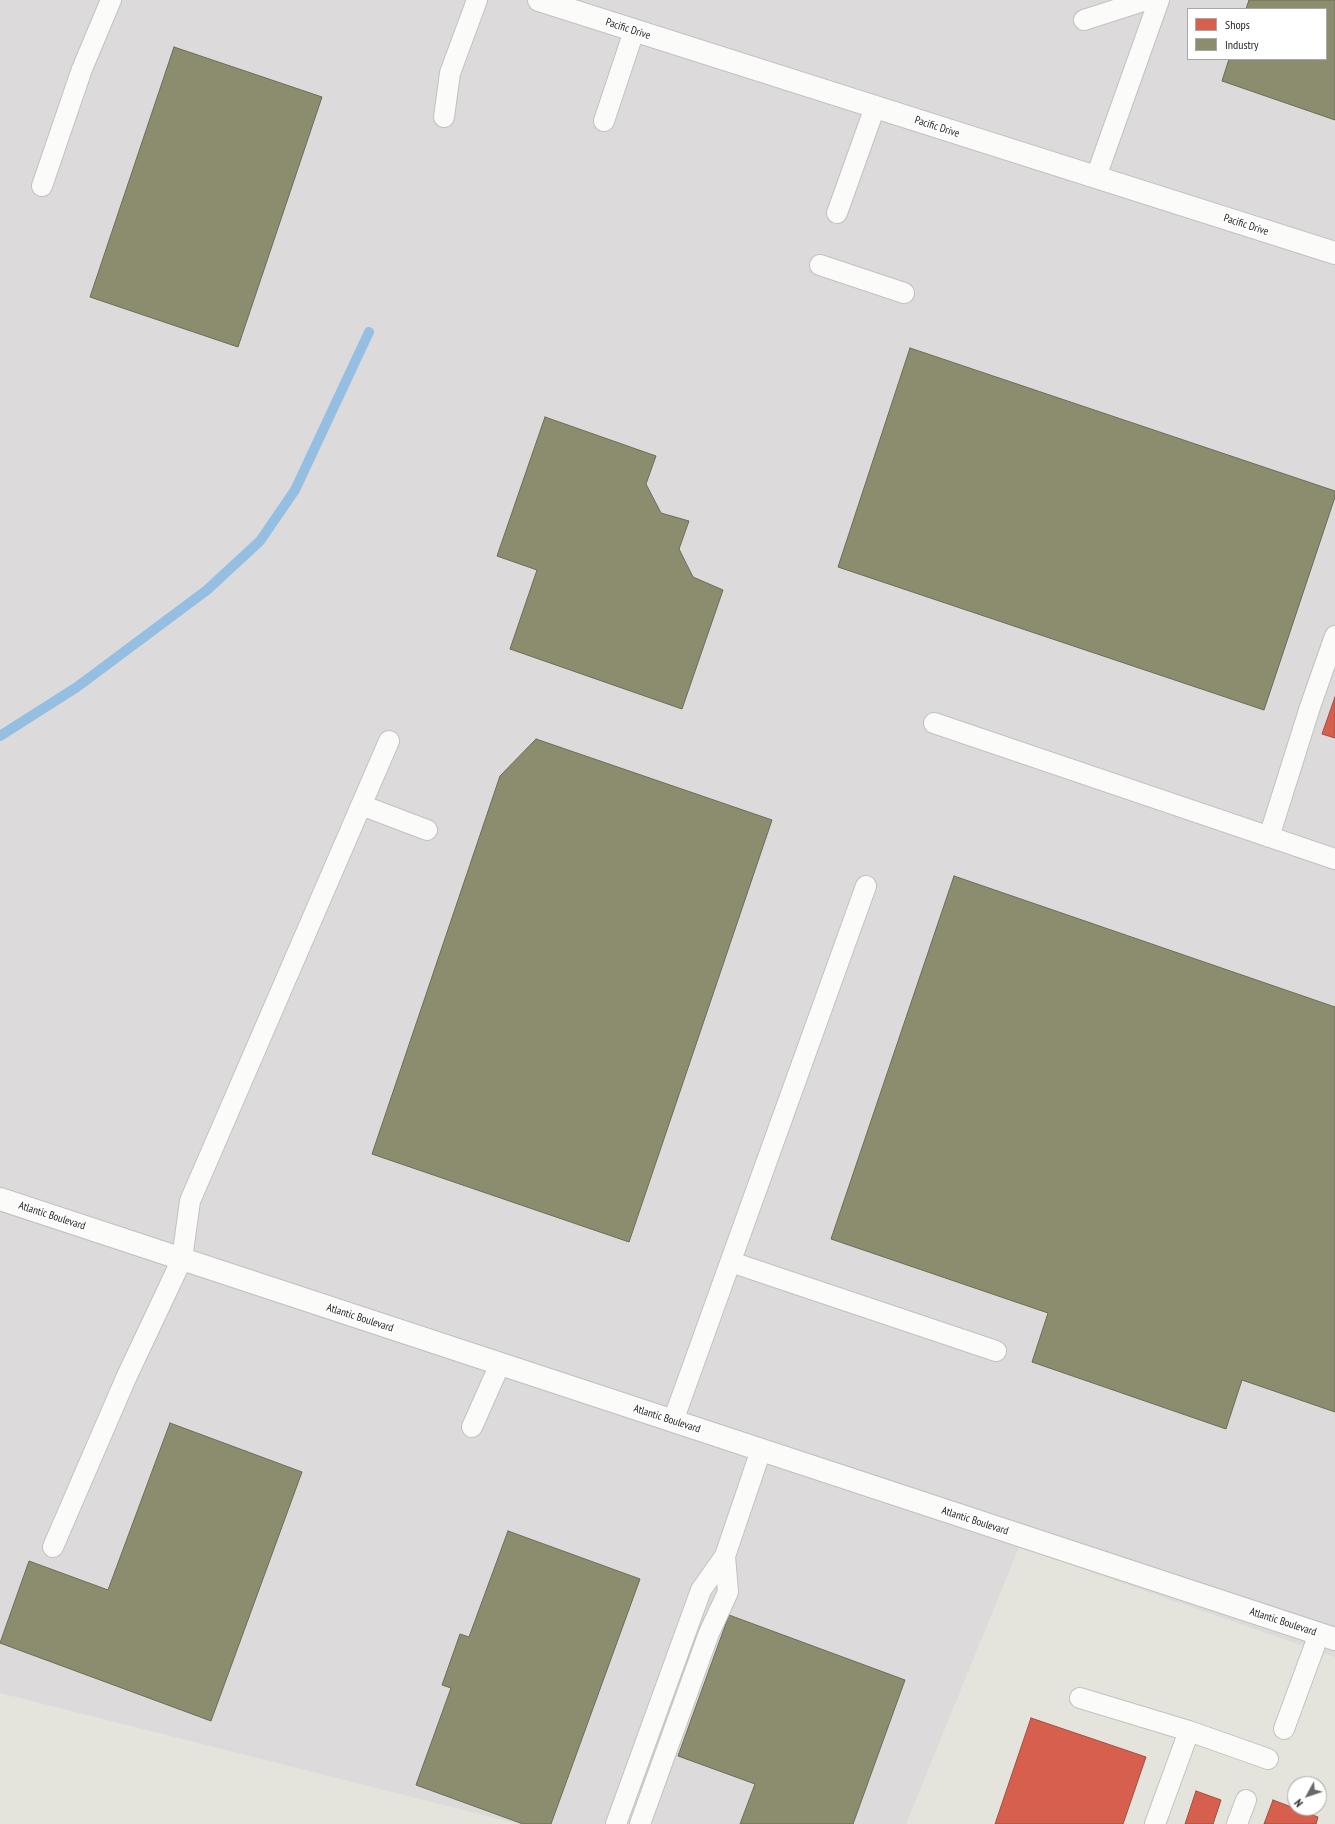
<!DOCTYPE html>
<style>
body{margin:0}
#map{position:relative;width:1335px;height:1824px;overflow:hidden;background:#e4e3dc;font-family:"PT Sans Narrow",sans-serif}
canvas{display:block}
.legend{position:absolute;left:1187px;top:8px;width:140px;height:52px;box-sizing:border-box;background:#fff;border:1px solid #a8a8a8;margin:0;padding:5px 7px;list-style:none;font-size:12px;color:#262626}
.legend li{display:flex;align-items:center;gap:8px;height:20px}
.legend b{width:20px;border:1px solid #a8a8a8}
.north{position:absolute;left:1287px;top:1776px;width:40px;height:40px;box-sizing:border-box;background:#fff;border:1px solid #a8a8a8;border-radius:50%;rotate:230deg;font-size:11px;font-weight:700;line-height:16px;text-align:center;color:#262626}
.north::after{content:'';display:block;margin:auto;width:14px;height:18px;background:#686866;clip-path:polygon(50% 0,100% 100%,50% 72%,0 100%)}
</style>
<div id="map">
<canvas width="1335" height="1824"></canvas>
<ul class="legend">
<li><b style="height:11px;background:#d6604d"></b>Shops</li>
<li><b style="height:11px;background:#8c8c6e"></b>Industry</li>
</ul>
<div class="north">N</div>
</div>
<script>
const c = document.querySelector('canvas').getContext('2d');
c.lineJoin = 'round';
function fill(path, color) {
  c.fillStyle = color;
  c.fill(path, 'evenodd');
}
function toPath(rows) {
  const path = new Path2D();
  for (const r of rows) {
    path.moveTo(r[0], r[1]);
    for (let i = 2; i < r.length; i += 2) path.lineTo(r[i], r[i + 1]);
  }
  return path;
}
function stroke(path, color, width, dash) {
  c.strokeStyle = color;
  c.lineWidth = width;
  c.lineCap = dash ? 'butt' : 'round';
  c.setLineDash(dash || []);
  c.stroke(path);
}
function drawText(font, color, halo, rows, align = 'center') {
  c.font = font + ' "PT Sans Narrow",sans-serif';
  c.lineWidth = 4;
  c.setLineDash([]);
  c.textBaseline = 'middle';
  c.strokeStyle = halo;
  c.fillStyle = color;
  for (const [text, x, y, turn = 0] of rows) {
    c.save();
    c.translate(x, y);
    c.rotate((+turn || 0) * Math.PI / 180);
    c.textAlign = isNaN(turn) ? turn : align;
    if (halo) c.strokeText(text, 0, 0);
    c.fillText(text, 0, 0);
    c.restore();
  }
}
const industrial = toPath([
 [0,0,1335,0,1335,1657,1019,1547,906,1824,519,1824,0,1693],
 [1188,9,1326,9,1326,59,1188,59]
]);
const shops = toPath([
 [1335,697,1335,738,1322,734,1335,697],
 [1031,1718,1146,1757,1123,1824,995,1824,1031,1718],
 [1196,1791,1221,1800,1213,1824,1185,1824,1196,1791],
 [1273,1800,1318,1817,1316,1824,1264,1824,1273,1800]
]);
const industry = toPath([
 [1249,0,1335,0,1335,120,1222,81,1229,59,1326,59,1326,9,1246,9,1249,0],
 [174,47,322,97,238,347,90,297,174,47],
 [910,348,1335,491,1335,497,1264,710,838,567,910,348],
 [545,417,656,456,646,484,661,513,689,521,679,549,693,577,723,590,682,709,510,649,537,570,497,556,545,417],
 [536,739,772,820,629,1242,372,1154,500,776,536,739],
 [954,876,1335,1007,1335,1412,1242,1380,1226,1429,1032,1362,1048,1313,831,1239,954,876],
 [170,1423,302,1472,211,1721,0,1643,29,1561,108,1590,170,1423],
 [508,1531,640,1579,551,1824,523,1824,416,1785,451,1688,442,1685,460,1634,469,1637,508,1531],
 [729,1615,905,1680,853,1824,740,1824,755,1784,678,1756,729,1615]
]);
const stream = toPath([
 [0,736,77,687,207,590,260,541,295,490,369,332]
]);
const lane = toPath([
 [1084,20,1146,0],
 [444,117,450,73,477,0],
 [604,121,634,31],
 [1096,177,1159,0],
 [42,186,82,69,111,0],
 [837,213,875,107],
 [820,265,904,293],
 [934,723,1335,859],
 [361,805,427,830],
 [1269,837,1310,707,1335,636],
 [731,1262,996,1351],
 [673,1421,866,886],
 [472,1427,500,1364],
 [53,1547,126,1378,182,1259,190,1201,389,741],
 [1080,1698,1189,1731,1268,1759],
 [1284,1729,1319,1634],
 [616,1824,701,1590,725,1556,761,1450],
 [640,1824,709,1633,728,1592,725,1556],
 [1155,1824,1189,1731],
 [1237,1824,1246,1800]
]);
const street = toPath([
 [539,0,1335,253],
 [0,1199,1335,1639]
]);
const rail = toPath([
 [226,588,297,606,1335,955],
 [709,749,770,775,846,812,928,850,1335,988]
]);
const streetNames = [
 ["Pacific Drive",628,29,18],
 ["Pacific Drive",937,127,18],
 ["Pacific Drive",1246,225,18],
 ["Atlantic Boulevard",52,1216,18],
 ["Atlantic Boulevard",360,1318,18],
 ["Atlantic Boulevard",667,1419,18],
 ["Atlantic Boulevard",975,1521,18],
 ["Atlantic Boulevard",1283,1622,18]
];
fill(industrial, '#dcdadb');
fill(shops, '#d6604d');
stroke(shops, '#a14f41', 1);
fill(industry, '#8c8c6e');
stroke(industry, '#6d6d58', 1);
stroke(stream, '#94bfe2', 10);
stroke(lane, '#c2c2c1', 22);
stroke(street, '#c2c2c1', 24);
stroke(lane, '#fbfbfa', 20);
stroke(street, '#fbfbfa', 22);
stroke(rail, '#dcdbdc', 3);
drawText('11px', '#262626', '#fff', streetNames);
</script>
